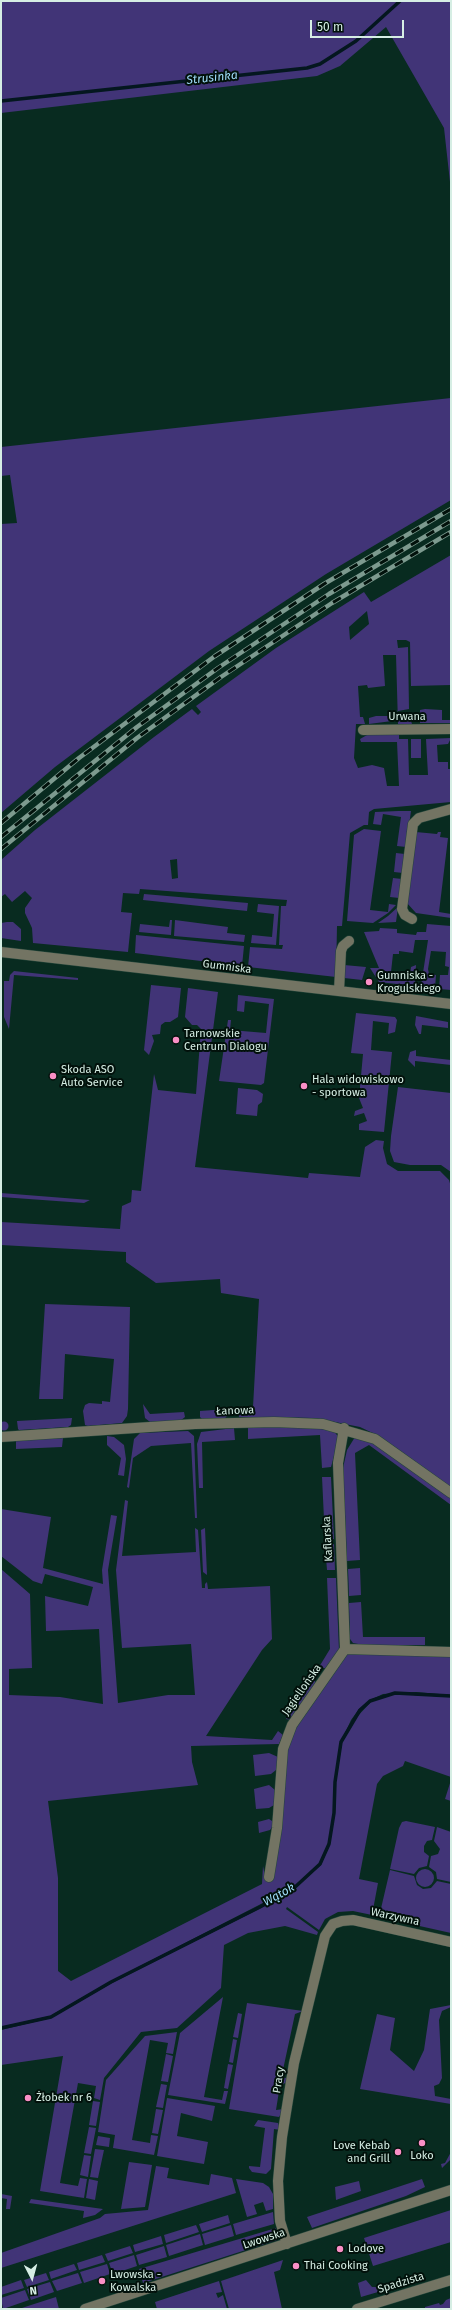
<!DOCTYPE html>
<meta charset="utf-8">
<style>
body{margin:0}
#map{position:relative;width:452px;height:2310px;overflow:hidden;background:#082b20;font-family:"Fira Sans",sans-serif}
canvas{display:block}
.frame{position:absolute;inset:0;border:2px solid #d6eee4;pointer-events:none}
.north{position:absolute;left:12px;top:2258px;width:40px;height:40px;-webkit-text-stroke:3px #02110b;paint-order:stroke;rotate:174deg;font-size:11px;font-weight:700;line-height:16px;text-align:center;color:#d6eee4}
.north::after{content:'';display:block;margin:auto;width:14px;height:18px;background:#d6eee4;clip-path:polygon(50% 0,100% 100%,50% 72%,0 100%)}
.scale{position:absolute;left:310px;top:20px;width:94px;height:18px;box-sizing:border-box;border:2px solid #d6eee4;border-top:0;padding-left:5px;font-size:12px;line-height:14px;white-space:nowrap;color:#d6eee4;-webkit-text-stroke:3px #02110b;paint-order:stroke}
</style>
<div id="map">
<canvas width="452" height="2310"></canvas>
<div class="frame"></div>
<div class="north">N</div>
<div class="scale">50 m</div>
</div>
<script>
const c = document.querySelector('canvas').getContext('2d');
c.lineJoin = 'round';
function fill(path, color) {
  c.fillStyle = color;
  c.fill(path, 'evenodd');
}
function toPath(rows) {
  const path = new Path2D();
  for (const r of rows) {
    if (r.length === 3) {
      path.moveTo(r[0] + r[2], r[1]);
      path.arc(r[0], r[1], r[2], 0, 2 * Math.PI);
      continue;
    }
    path.moveTo(r[0], r[1]);
    for (let i = 2; i < r.length; i += 2) path.lineTo(r[i], r[i + 1]);
  }
  return path;
}
function stroke(path, color, width, dash) {
  c.strokeStyle = color;
  c.lineWidth = width;
  c.lineCap = dash ? 'butt' : 'round';
  c.setLineDash(dash || []);
  c.stroke(path);
}
function drawText(font, color, halo, rows, align = 'center') {
  c.font = font + ' "Fira Sans",sans-serif';
  c.lineWidth = 4;
  c.setLineDash([]);
  c.textBaseline = 'middle';
  c.strokeStyle = halo;
  c.fillStyle = color;
  for (const [text, x, y, turn = 0] of rows) {
    c.save();
    c.translate(x, y);
    c.rotate((+turn || 0) * Math.PI / 180);
    c.textAlign = isNaN(turn) ? turn : align;
    if (halo) c.strokeText(text, 0, 0);
    c.fillText(text, 0, 0);
    c.restore();
  }
}
const green = toPath([
 [1,1,451,1,451,191,444,128,386,27,340,66,317,76,1,113],
 [451,398,451,500,326,574,209,651,55,767,1,813,1,524,17,523,10,475,1,476,1,447],
 [451,555,451,685,411,686,410,642,406,640,397,640,398,648,408,647,409,709,398,711,398,716,407,717,407,721,411,721,412,724,398,724,396,655,383,655,385,686,368,688,367,685,358,686,360,717,363,717,365,724,356,724,354,758,358,768,372,765,384,768,387,786,399,786,397,742,361,742,360,739,367,735,399,735,399,739,408,739,409,775,428,775,426,739,451,738,448,744,437,745,438,762,448,762,448,769,451,769,451,802,374,809,369,812,368,825,364,825,350,833,342,926,337,926,336,977,248,967,250,947,282,949,283,945,279,945,281,906,286,906,287,900,140,889,139,894,123,893,121,912,132,913,128,952,33,943,32,928,25,913,25,908,32,898,25,891,12,902,5,894,1,897,1,860,35,830,154,737,192,709,198,715,201,712,196,706,276,648,364,592,371,602],
 [367,611,369,624,350,640,349,627],
 [177,859,178,878,172,879,170,860],
 [425,709,442,710,442,720,451,720,451,723,420,723,420,710],
 [376,716,392,716,392,721,369,724,369,718],
 [411,739,421,739,421,758,411,758],
 [398,811,411,811,406,847,397,846,401,817,383,814,381,825,373,824,375,812],
 [364,829,381,831,370,910,388,912,389,904,396,905,388,913,373,923,347,921,354,835],
 [416,832,437,834,438,832,441,832,440,837,448,838,439,912,451,914,451,918,416,913,407,903],
 [396,853,405,854,403,873,394,872],
 [393,878,402,879,399,898,390,897],
 [144,894,248,903,247,911,143,900],
 [258,904,279,906,276,945,251,943,252,935,272,937,274,914,257,912],
 [398,907,396,922,378,923,388,916],
 [170,920,172,920,171,935,139,932,140,924,169,927],
 [175,920,228,927,227,933,245,935,244,942,174,936],
 [7,922,13,922,21,929,21,941,1,938,1,923],
 [427,924,451,926,451,990,439,989,440,975,448,975,449,967,445,966,446,952,431,951,428,969,429,974,436,975,435,988,421,986,428,940,415,940,413,953,399,951,399,954,393,954,391,972,410,975,411,967,416,965,415,986,379,982,370,968,379,968,364,932,379,931,380,928,397,929,397,933,416,935,417,932,426,932],
 [136,935,244,946,242,966,135,953],
 [344,965,366,967,362,980,344,978],
 [14,971,78,978,78,980,14,975,9,1029,4,1017,4,981,9,981,10,975],
 [151,985,181,988,178,1017,170,1022,165,1022,161,1025,160,1034,152,1035,154,1041,149,1055,144,1050],
 [188,988,218,992,195,1167,308,1178,309,1173,360,1177,365,1147,376,1140,384,1141,383,1148,387,1164,398,1171,440,1171,449,1180,451,1187,451,1489,379,1436,360,1427,315,1418,239,1417,238,1408,253,1407,259,1299,221,1293,220,1279,156,1283,126,1262,126,1252,1,1245,1,1222,120,1229,122,1206,131,1202,132,1190,141,1191,154,1074,158,1090,196,1094,201,1029,197,1025,192,1025,185,1017],
 [238,995,274,999,264,1083,261,1085,219,1081,228,1020,231,1020,230,1030,266,1033,269,1004,245,1001,244,1012,237,1011],
 [356,1013,395,1017,397,1020,395,1032,388,1034,389,1023,373,1021,371,1050,392,1052,384,1132,359,1130,359,1124,367,1121,364,1113,354,1116,355,1111,363,1108,359,1098,363,1054,351,1053],
 [416,1016,448,1022,448,1028,422,1025,421,1034,419,1034,415,1025],
 [416,1050,416,1056,451,1060,451,1065,415,1061,415,1067,408,1060,410,1052],
 [398,1087,451,1093,451,1172,441,1165,410,1165,394,1162,390,1151,391,1136],
 [238,1088,257,1090,263,1094,262,1102,258,1105,257,1116,236,1114],
 [1,1193,90,1200,84,1203,1,1197],
 [45,1304,130,1307,128,1409,127,1416,122,1423,88,1426,85,1425,83,1411,85,1405,89,1403,102,1404,102,1401,110,1402,114,1359,65,1354,63,1399,39,1399],
 [143,1404,150,1414,184,1412,185,1417,180,1421,150,1422,145,1418],
 [228,1409,229,1415,225,1418,202,1419,200,1417,200,1411],
 [72,1418,71,1425,68,1427,19,1430,18,1429,17,1421],
 [4,1426,4.5],
 [276,1426,317,1427,334,1431,339,1438,331,1467,322,1468,320,1435,248,1439,248,1427],
 [234,1428,235,1440,202,1442,203,1488,199,1488,197,1444,201,1432],
 [188,1431,194,1436,197,1518,195,1518,191,1443,151,1446,133,1458,129,1488,127,1487,134,1439,140,1433],
 [107,1436,114,1437,124,1445,126,1459,124,1476,118,1475,121,1458,107,1445],
 [355,1437,373,1441,451,1498,451,1505,369,1445,355,1453,360,1560,347,1561,343,1468,347,1450],
 [63,1438,62,1447,16,1449,16,1440],
 [322,1477,331,1477,334,1539,325,1540],
 [125,1500,128,1501,122,1556,196,1552,195,1528,198,1530,202,1588,205,1588,205,1584,207,1582,208,1589,270,1586,272,1639,262,1650,206,1736,272,1740,278,1731,283,1735,279,1744,191,1746,192,1762,198,1785,48,1801,58,1878,58,1971,71,1981,262,1884,263,1866,265,1876,284,1749,293,1726,345,1654,451,1653,451,1695,416,1692,383,1694,370,1700,359,1709,351,1720,341,1742,334,1782,334,1813,328,1843,320,1864,294,1887,111,1981,50,2016,1,2027,1,1569,30,1594,32,1668,9,1669,9,1695,60,1697,103,1704,99,1629,46,1631,45,1596,88,1606,93,1587,45,1574,42,1584,33,1581,1,1556,1,1509,51,1517,43,1568,103,1584,102,1570,111,1515,117,1516,108,1570,118,1703,168,1695,195,1695,191,1644,122,1648,116,1570],
 [205,1528,207,1575,203,1572,201,1530],
 [334,1544,335,1570,327,1570,325,1545],
 [360,1568,361,1595,349,1596,348,1569],
 [327,1578,336,1578,339,1650,326,1668,323,1668,319,1667,330,1649],
 [361,1602,363,1637,425,1637,425,1645,363,1645,353,1643,350,1639,349,1603],
 [312,1677,316,1683,292,1720,286,1719],
 [395,1694,451,1697,451,1777,405,1761,403,1766,383,1776,377,1784,359,1879,378,1883,372,1915,353,1911,338,1912,325,1919,319,1930,287,1907,286,1909,318,1932,317,1935,285,1926,248,1933,224,1945,221,1988,177,2028,141,2032,104,2078,100,2100,94,2098,96,2086,78,2083,60,2183,78,2186,80,2178,87,2179,84,2198,40,2191,63,2056,1,2065,1,2030,51,2018,112,1983,261,1908,295,1888,321,1865,330,1844,335,1813,336,1782,342,1743,353,1721,371,1702,383,1696],
 [269,1753,278,1757,276,1770,271,1774,255,1776,253,1755],
 [451,1780,451,1801,445,1799],
 [269,1785,275,1790,274,1805,269,1808,256,1809,254,1789],
 [269,1819,272,1821,273,1826,270,1830,259,1833,258,1822],
 [406,1821,435,1827,432,1840,427,1841,424,1846,424,1852,429,1856,427,1866,419,1868,414,1874,390,1869,399,1828,402,1822],
 [437,1827,451,1832,451,1882,437,1879,436,1872,429,1867,431,1856,438,1854,440,1849,434,1841],
 [425,1878,9],
 [390,1870,414,1876,417,1885,423,1889,431,1888,437,1881,451,1884,451,1933,379,1917],
 [223,1997,204,2097,222,2100,224,2091,228,2091,225,2104,168,2095,180,2033],
 [247,2003,303,2011,295,2014,281,2079,289,2077,288,2082,280,2085,276,2110,284,2109,279,2117,229,2109],
 [451,2005,451,2007,442,2011,439,2020,442,2078,439,2084,434,2086,435,2096,451,2099,451,2104,360,2089,377,2014,395,2018,390,2050,414,2071,424,2050,430,2009],
 [238,2013,242,2014,238,2038,233,2037],
 [177,2032,173,2054,166,2053,168,2043,150,2040,132,2140,150,2143,151,2135,158,2136,154,2155,113,2148,115,2135,98,2132,106,2080,145,2036],
 [233,2039,237,2040,233,2063,229,2062],
 [166,2054,173,2056,168,2082,161,2081],
 [228,2064,233,2065,228,2089,224,2088],
 [161,2084,167,2085,163,2108,156,2107],
 [167,2098,215,2106,212,2121,181,2113,177,2136,208,2142,204,2164,157,2156],
 [93,2101,100,2102,96,2126,89,2125],
 [156,2109,163,2110,158,2134,152,2133],
 [258,2120,278,2123,281,2130,274,2129,271,2169,266,2174,252,2172,249,2168,249,2166,260,2167,265,2128,254,2126],
 [89,2127,96,2128,91,2154,84,2153],
 [98,2136,110,2138,109,2147,96,2145],
 [95,2149,104,2150,98,2178,90,2177],
 [451,2152,451,2159,442,2168,441,2164,445,2163],
 [84,2155,91,2156,88,2177,80,2175],
 [129,2162,152,2165,145,2207,121,2209],
 [156,2166,169,2168,167,2178,209,2185,211,2174,232,2178,236,2193,1,2268,1,2253,100,2218,105,2214,148,2210],
 [89,2179,98,2181,95,2200,86,2198],
 [236,2179,263,2183,269,2187,273,2194,273,2209,266,2211,263,2202,254,2205,257,2214,247,2217],
 [422,2179,425,2187,406,2196,312,2228,307,2217],
 [359,2181,361,2191,336,2200,335,2187],
 [1,2194,12,2196,10,2209,6,2209,7,2199,1,2198],
 [31,2199,103,2209,95,2215,83,2218,84,2211,29,2203],
 [451,2210,451,2242,373,2266,364,2238],
 [273,2212,274,2224,236,2235,233,2224],
 [228,2215,230,2223,202,2232,199,2224],
 [196,2225,199,2232,166,2243,164,2235],
 [231,2225,234,2236,205,2245,202,2234],
 [276,2228,277,2240,143,2283,139,2269],
 [200,2234,203,2245,169,2256,166,2245],
 [161,2236,163,2244,135,2252,133,2245],
 [130,2246,133,2253,108,2261,105,2254],
 [164,2246,167,2257,139,2265,136,2255],
 [102,2255,105,2262,79,2270,77,2263],
 [134,2255,137,2266,113,2274,109,2263],
 [283,2260,280,2270,274,2272,282,2309,229,2309,221,2281],
 [74,2264,77,2270,51,2279,49,2272],
 [107,2264,110,2274,84,2283,80,2272],
 [46,2273,49,2280,27,2287,24,2280],
 [78,2273,82,2283,57,2291,52,2281],
 [21,2280,24,2288,1,2295,1,2287],
 [366,2280,372,2287,377,2287,378,2292,361,2297,358,2283],
 [219,2281,222,2292,216,2293,218,2298,223,2295,227,2309,157,2309,155,2302],
 [50,2282,54,2292,31,2300,27,2289],
 [25,2290,29,2300,3,2309,1,2298],
 [56,2297,59,2309,19,2309,31,2305],
 [451,2298,451,2309,425,2309,425,2307,439,2303,440,2305,443,2304,446,2300]
]);
const stream = toPath([
 [1,101,307,68,320,64,356,41,400,1],
 [1,2028,51,2017,111,1982,260,1907,294,1888,320,1864,329,1844,334,1813,335,1782,341,1742,360,1710,370,1701,395,1693,451,1696]
]);
const minor = toPath([
 [363,730,451,729],
 [412,919,405,915,402,909,413,824,419,818,451,809],
 [1,952,451,1004],
 [339,991,341,951,343,946,349,941],
 [344,1428,338,1463,345,1649],
 [1,1437,195,1424,274,1422,323,1424,375,1439,451,1493],
 [269,1877,277,1828,283,1749,292,1725,345,1649,451,1652],
 [287,2244,280,2221,278,2181,282,2137,294,2063,325,1936,333,1924,342,1921,353,1920,451,1942],
 [85,2309,451,2190],
 [357,2309,451,2280]
]);
const rail = toPath([
 [1,823,79,758,215,656,324,584,451,509],
 [1,837,137,727,218,668,329,594,451,521],
 [1,849,137,738,221,677,332,603,451,532]
]);
const markers = [
 [369,982,4,"#fa8fc6"],
 [176,1040,4,"#fa8fc6"],
 [53,1076,4,"#fa8fc6"],
 [304,1086,4,"#fa8fc6"],
 [28,2098,4,"#fa8fc6"],
 [422,2143,4,"#fa8fc6"],
 [398,2152,4,"#fa8fc6"],
 [340,2249,4,"#fa8fc6"],
 [296,2266,4,"#fa8fc6"],
 [102,2281,4,"#fa8fc6"]
];
const streetNames = [
 ["Urwana",407,717],
 ["Gumniska",227,967,7],
 ["Łanowa",235,1411,-2],
 ["Kaflarska",328,1539,-93],
 ["Jagiellońska",302,1690,-55],
 ["Warzywna",395,1917,12],
 ["Pracy",279,2080,-81],
 ["Lwowska",264,2239,-18],
 ["Spadzista",401,2283,-17]
];
const poiNames = [
 ["Gumniska -",377,976],
 ["Krogulskiego",377,989],
 ["Tarnowskie",184,1034],
 ["Centrum Dialogu",184,1047],
 ["Skoda ASO",61,1070],
 ["Auto Service",61,1083],
 ["Hala widowiskowo",312,1080],
 ["- sportowa",312,1093],
 ["Żłobek nr 6",36,2098],
 ["Love Kebab",390,2146,"right"],
 ["and Grill",390,2159,"right"],
 ["Loko",422,2156,"center"],
 ["Lodove",348,2249],
 ["Thai Cooking",304,2266],
 ["Lwowska -",110,2275],
 ["Kowalska",110,2288]
];
const waterNames = [
 ["Strusinka",212,78,-6],
 ["Wątok",279,1895,-29]
];
fill(green, '#413477');
stroke(stream, '#04171f', 3.5);
stroke(minor, '#25463b', 11);
stroke(minor, '#737463', 10);
stroke(rail, '#7d9a8f', 4.5);
stroke(rail, '#02110b', 3, [9]);
for (const [x, y, r, color] of markers) {
  const dot = new Path2D();
  dot.arc(x, y, r, 0, 2 * Math.PI);
  c.fillStyle = color;
  c.fill(dot);
  stroke(dot, '#02110b', 1.5);
}
drawText('11px', '#d6eee4', '#02110b', streetNames);
drawText('11px', '#d6eee4', '#02110b', poiNames, 'left');
drawText('italic 12px', '#a0ddfa', '#02110b', waterNames);
</script>
